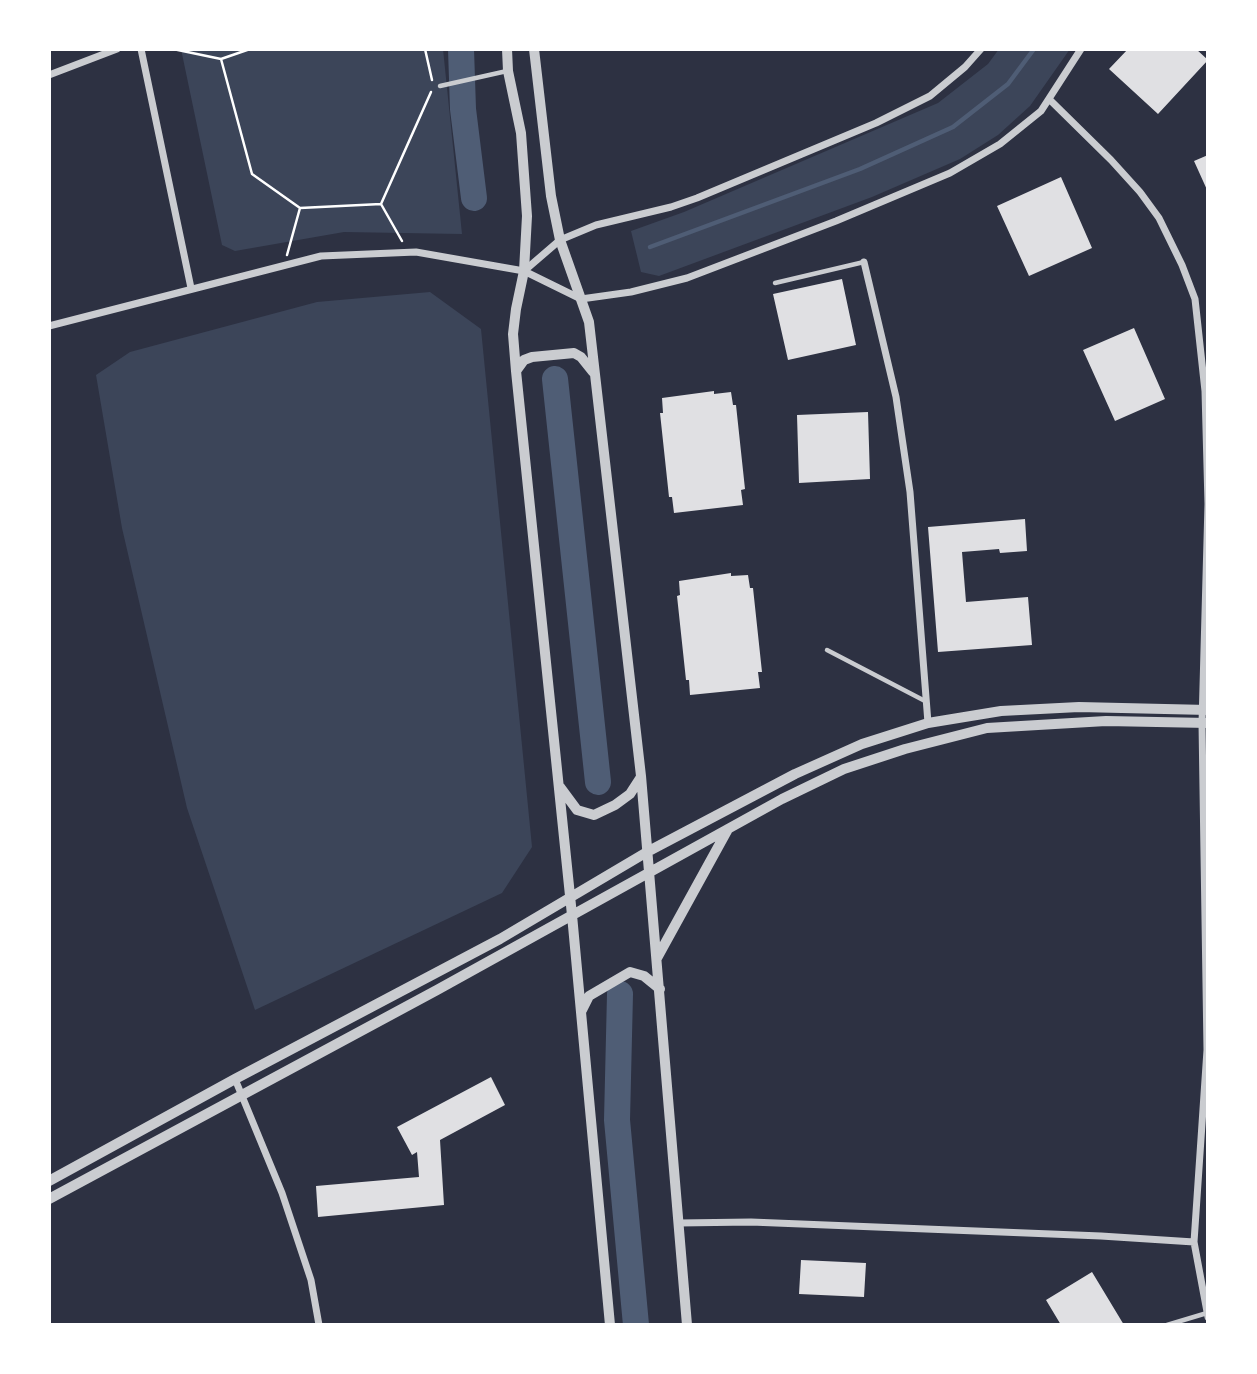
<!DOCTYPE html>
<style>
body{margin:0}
#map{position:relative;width:1257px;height:1374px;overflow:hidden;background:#2d3142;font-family:"Nunito Sans",sans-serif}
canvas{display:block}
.frame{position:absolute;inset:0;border:51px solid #fff;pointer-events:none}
</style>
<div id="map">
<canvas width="1257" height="1374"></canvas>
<div class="frame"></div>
</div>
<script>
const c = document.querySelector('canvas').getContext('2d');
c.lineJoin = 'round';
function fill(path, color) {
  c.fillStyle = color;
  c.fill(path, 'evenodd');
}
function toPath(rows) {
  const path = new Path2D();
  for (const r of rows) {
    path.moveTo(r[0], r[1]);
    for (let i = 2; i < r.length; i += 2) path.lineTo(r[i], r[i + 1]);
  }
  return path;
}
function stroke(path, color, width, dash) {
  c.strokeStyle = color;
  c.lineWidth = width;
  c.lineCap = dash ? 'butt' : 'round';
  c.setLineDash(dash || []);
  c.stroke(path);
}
const green = toPath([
 [181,49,443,49,462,234,344,232,235,251,222,245],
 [999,49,1070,49,1030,106,998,135,960,159,872,197,659,276,641,272,631,231,684,212,938,103,988,64],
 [430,292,481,329,532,847,502,893,255,1010,187,808,122,528,96,375,130,352,317,302]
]);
const stream = toPath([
 [650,247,860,169,953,127,1008,84,1034,49]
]);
const river = toPath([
 [461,49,463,109,474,198],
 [555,379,598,782],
 [620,994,617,1120,636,1325]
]);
const building = toPath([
 [1128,49,1196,49,1208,60,1158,114,1109,69],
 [1208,155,1208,192,1194,161],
 [1061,177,1092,248,1029,276,997,206],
 [842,279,856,345,788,360,773,294],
 [1134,328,1165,399,1115,421,1083,350],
 [714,391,714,394,731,392,733,405,736,405,745,489,741,490,743,505,674,513,672,497,669,497,660,413,663,413,662,398],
 [868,412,870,479,799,483,797,415],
 [1025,519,1027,551,1000,553,999,549,962,552,966,602,1028,597,1032,645,938,652,928,527],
 [731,573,731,576,748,575,750,588,753,588,762,672,758,672,760,688,690,695,689,680,686,680,677,596,680,595,679,581],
 [491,1077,505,1105,440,1140,444,1205,318,1217,316,1186,419,1177,417,1152,412,1155,397,1127],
 [801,1260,866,1263,864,1297,799,1294],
 [1092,1272,1124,1325,1061,1325,1046,1300]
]);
const path = toPath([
 [173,49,221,59],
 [250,49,221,59,252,174,300,208,381,204,431,92],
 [425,49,432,80],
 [381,204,402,241],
 [287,255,300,208]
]);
const service = toPath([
 [440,86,507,71],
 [775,283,864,262],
 [827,650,925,701],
 [1167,1325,1207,1313]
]);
const minor = toPath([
 [141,49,191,288],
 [49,75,117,49],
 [1049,99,1111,160,1140,192,1159,218,1182,265,1195,299,1205,391,1208,504,1202,723,1207,1050,1194,1242,1208,1317],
 [864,262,896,397,910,492,928,723],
 [524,271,560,240,596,225,671,207,697,198,876,123,930,96,965,67,981,49],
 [49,326,321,256,416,252,524,271,581,299,631,292,687,278,836,221,950,173,1000,144,1041,111,1081,49],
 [235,1079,282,1193,311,1280,319,1325],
 [679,1223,751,1222,1101,1236,1194,1242]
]);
const tertiary = toPath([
 [507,49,508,71,521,133,527,216,524,271,516,309,513,334,516,371,572,915,610,1325],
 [534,49,551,196,560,240,589,322,641,776,687,1325],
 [516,371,524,360,532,357,574,353,581,357,593,372],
 [560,787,577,810,594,815,615,805,630,794,641,777],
 [657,958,728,829],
 [582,1010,589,996,630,972,644,976,660,989],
 [49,1181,235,1079,500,939,647,852,795,774,862,744,928,723,1001,711,1079,707,1208,710],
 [49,1199,437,990,782,799,844,769,905,749,987,728,1106,721,1208,723]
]);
fill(green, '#3c4559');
stroke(stream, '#4f5d75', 4.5);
stroke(river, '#4f5d75', 26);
fill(building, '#e0e0e3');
stroke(path, '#fff', 2.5);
stroke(service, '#caccd0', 4.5);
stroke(minor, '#caccd0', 7);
stroke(tertiary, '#caccd0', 10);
</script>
